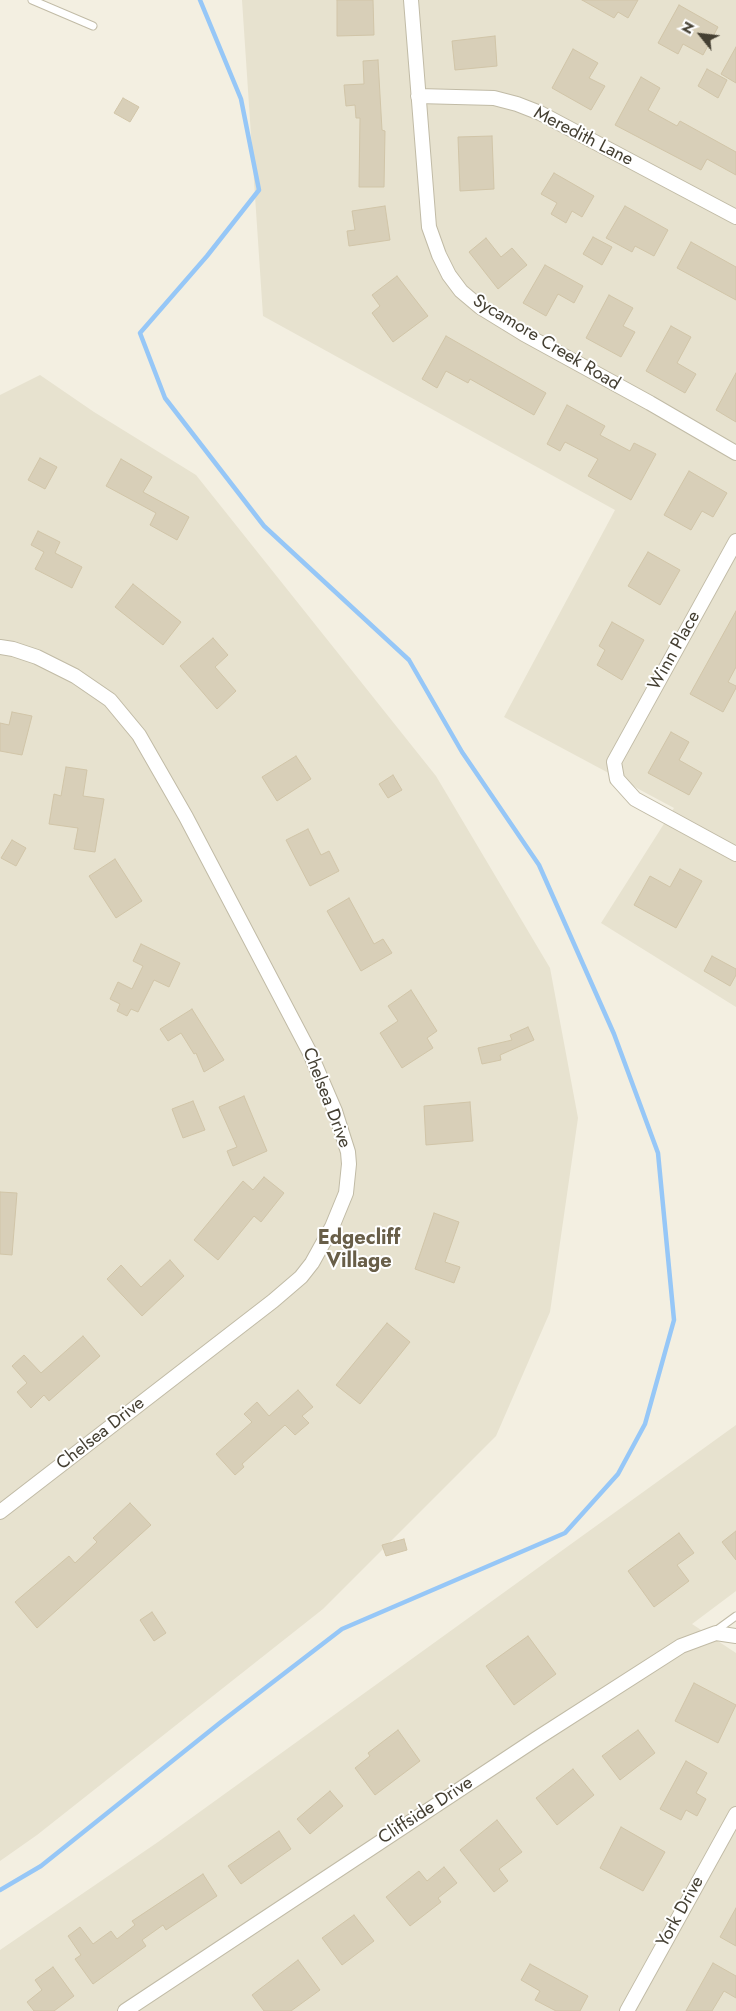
<!DOCTYPE html>
<style>
body{margin:0}
#map{position:relative;width:736px;height:2011px;overflow:hidden;background:#f3efe1;font-family:Jost,sans-serif}
canvas{display:block}
.north{position:absolute;left:676px;top:10px;width:50px;height:50px;-webkit-text-stroke:4px #fff;paint-order:stroke;rotate:299deg;font-size:14px;font-weight:700;line-height:20px;text-align:center;color:#443f32}
.north::after{content:'';display:block;margin:auto;width:18px;height:22px;background:#443f32;clip-path:polygon(50% 0,100% 100%,50% 72%,0 100%)}
</style>
<div id="map">
<canvas width="736" height="2011"></canvas>
<div class="north">N</div>
</div>
<script>
const c = document.querySelector('canvas').getContext('2d');
c.lineJoin = 'round';
function fill(path, color) {
  c.fillStyle = color;
  c.fill(path, 'evenodd');
}
function toPath(rows) {
  const path = new Path2D();
  for (const r of rows) {
    path.moveTo(r[0], r[1]);
    for (let i = 2; i < r.length; i += 2) path.lineTo(r[i], r[i + 1]);
  }
  return path;
}
function stroke(path, color, width, dash) {
  c.strokeStyle = color;
  c.lineWidth = width;
  c.lineCap = dash ? 'butt' : 'round';
  c.setLineDash(dash || []);
  c.stroke(path);
}
function drawText(font, color, halo, rows, align = 'center') {
  c.font = font + ' Jost,sans-serif';
  c.lineWidth = 4;
  c.setLineDash([]);
  c.textBaseline = 'middle';
  c.strokeStyle = halo;
  c.fillStyle = color;
  for (const [text, x, y, turn = 0] of rows) {
    c.save();
    c.translate(x, y);
    c.rotate((+turn || 0) * Math.PI / 180);
    c.textAlign = isNaN(turn) ? turn : align;
    if (halo) c.strokeText(text, 0, 0);
    c.fillText(text, 0, 0);
    c.restore();
  }
}
const residential = toPath([
 [242,0,736,0,736,1007,601,923,674,808,504,717,615,510,263,316],
 [40,375,94,412,196,475,436,776,550,968,578,1118,550,1312,496,1436,323,1609,37,1835,0,1861,0,395],
 [736,1425,736,1591,692,1624,736,1653,736,2011,0,2011,0,1950,158,1842]
]);
const stream = toPath([
 [0,1890,41,1866,221,1722,342,1629,565,1533,618,1474,645,1424,674,1320,658,1153,614,1034,539,865,462,752,409,660,264,526,165,398,140,333,207,256,259,190,241,99,200,0]
]);
const building = toPath([
 [337,0,373,0,374,35,337,36,337,0],
 [582,0,638,0,628,18,618,12,614,18,582,0],
 [679,5,718,27,703,55,683,44,678,54,658,43,679,5],
 [495,36,497,66,455,70,452,41,495,36],
 [736,47,736,83,721,74,736,47],
 [573,49,598,63,589,78,605,86,591,110,552,88,573,49],
 [378,60,382,130,385,131,384,187,359,187,360,118,356,118,355,105,346,106,344,85,364,84,363,61,378,60],
 [707,69,727,80,718,98,698,86,707,69],
 [641,77,660,88,648,110,677,126,680,121,736,152,736,175,707,159,701,170,615,125,641,77],
 [123,98,139,107,130,122,114,113,123,98],
 [492,136,494,189,460,191,458,137,492,136],
 [554,173,594,196,582,217,572,211,566,223,551,214,557,203,541,194,554,173],
 [385,206,390,240,349,246,347,231,355,230,352,211,385,206],
 [625,206,668,230,654,256,635,246,632,252,606,238,625,206],
 [593,237,612,247,602,265,583,254,593,237],
 [486,238,501,257,512,248,527,265,498,289,469,252,486,238],
 [691,242,736,267,736,300,677,268,691,242],
 [545,265,583,286,574,303,558,294,546,316,523,303,545,265],
 [397,276,428,316,393,342,372,313,380,306,372,295,397,276],
 [609,295,633,308,623,326,635,332,621,357,586,338,609,295],
 [671,326,691,337,677,363,696,374,685,393,646,371,671,326],
 [446,336,546,393,534,415,470,379,468,383,446,371,437,388,422,379,446,336],
 [736,373,736,422,716,410,736,373],
 [567,405,605,426,600,435,630,451,634,443,656,454,631,500,588,476,598,459,565,442,560,451,547,444,567,405],
 [40,458,57,467,45,489,28,480,40,458],
 [121,459,152,477,143,492,189,517,177,540,150,525,156,513,106,486,121,459],
 [689,471,727,493,713,517,702,511,691,530,664,515,689,471],
 [38,531,60,542,55,553,82,567,72,588,35,569,44,552,31,545,38,531],
 [648,552,680,570,660,605,628,586,648,552],
 [133,584,181,622,163,645,115,607,133,584],
 [736,611,736,667,728,682,736,686,736,688,723,712,690,694,736,611],
 [612,622,644,640,622,680,597,665,605,650,599,646,612,622],
 [213,638,228,655,215,667,236,691,217,709,180,666,213,638],
 [12,712,32,716,22,755,0,751,0,723,9,725,12,712],
 [671,732,689,742,679,760,702,773,689,795,648,773,671,732],
 [296,756,311,779,277,801,262,777,296,756],
 [66,767,87,770,83,796,104,799,95,852,74,849,78,828,49,824,54,794,61,796,66,767],
 [393,775,402,790,388,798,379,784,393,775],
 [308,829,321,855,329,851,339,871,310,886,286,840,308,829],
 [12,840,26,848,16,866,1,858,12,840],
 [115,859,142,901,116,918,89,876,115,859],
 [680,869,702,881,676,928,634,905,650,876,670,887,680,869],
 [349,898,374,944,383,939,392,953,361,971,327,911,349,898],
 [141,944,180,963,169,987,154,980,138,1012,131,1009,127,1016,117,1011,120,1004,110,999,118,982,132,989,143,966,133,961,141,944],
 [712,956,736,969,736,975,730,986,704,971,712,956],
 [411,990,437,1031,427,1038,433,1048,402,1068,380,1033,398,1021,388,1006,411,990],
 [192,1009,224,1060,204,1072,196,1053,194,1054,181,1033,168,1041,160,1029,192,1009],
 [528,1027,534,1040,500,1055,501,1060,482,1064,478,1048,512,1040,510,1035,528,1027],
 [244,1096,267,1151,233,1166,227,1151,237,1147,219,1107,244,1096],
 [193,1101,205,1130,183,1138,172,1109,193,1101],
 [470,1102,473,1141,426,1145,424,1106,470,1102],
 [264,1177,284,1193,261,1222,254,1216,218,1260,194,1240,243,1181,253,1190,264,1177],
 [0,1192,17,1193,12,1255,0,1254,0,1192],
 [434,1213,459,1222,445,1262,460,1267,454,1283,415,1269,434,1213],
 [170,1260,184,1276,142,1316,107,1279,121,1265,141,1287,170,1260],
 [387,1323,410,1342,360,1404,336,1385,387,1323],
 [83,1336,100,1356,49,1401,44,1395,31,1408,17,1392,27,1383,12,1366,24,1355,41,1373,83,1336],
 [298,1390,313,1407,302,1416,309,1423,295,1435,285,1425,242,1464,244,1467,235,1475,216,1454,252,1422,244,1414,257,1402,269,1416,298,1390],
 [130,1503,151,1525,37,1628,15,1602,69,1556,75,1563,97,1542,93,1538,130,1503],
 [736,1531,736,1560,722,1542,736,1531],
 [679,1533,694,1553,677,1565,689,1581,654,1607,628,1571,679,1533],
 [404,1539,407,1550,386,1556,382,1545,404,1539],
 [152,1612,166,1633,154,1641,140,1620,152,1612],
 [528,1636,556,1674,514,1705,486,1666,528,1636],
 [694,1683,736,1705,718,1743,675,1721,694,1683],
 [398,1730,420,1761,375,1795,355,1768,370,1756,368,1753,398,1730],
 [638,1730,655,1753,620,1780,602,1756,638,1730],
 [686,1761,707,1773,696,1793,706,1799,697,1816,686,1810,681,1820,660,1809,686,1761],
 [573,1769,594,1795,557,1825,536,1798,573,1769],
 [330,1791,343,1806,310,1834,297,1819,330,1791],
 [497,1820,522,1852,499,1869,508,1881,494,1892,460,1850,497,1820],
 [621,1827,665,1852,643,1891,600,1868,621,1827],
 [279,1831,291,1849,241,1884,228,1866,279,1831],
 [444,1867,457,1883,438,1898,441,1902,410,1926,386,1897,419,1871,427,1881,444,1867],
 [203,1874,217,1896,166,1930,163,1925,142,1940,146,1946,93,1984,75,1959,81,1955,68,1936,80,1927,93,1944,111,1931,117,1939,135,1925,132,1921,203,1874],
 [736,1908,736,1946,720,1937,736,1908],
 [354,1915,374,1941,342,1965,322,1938,354,1915],
 [298,1960,320,1990,291,2011,264,2011,252,1995,298,1960],
 [713,1963,736,1976,736,1998,724,1991,712,2011,686,2011,713,1963],
 [530,1964,588,1996,580,2011,556,2011,535,2000,540,1991,521,1980,530,1964],
 [53,1967,74,1996,54,2011,34,2011,27,2002,42,1990,35,1980,53,1967]
]);
const lane = toPath([
 [32,0,93,26],
 [714,1632,736,1616]
]);
const street = toPath([
 [411,0,429,227,439,255,449,275,461,291,480,307,524,334,650,403,736,453],
 [418,96,494,98,517,104,540,113,736,217],
 [736,541,614,762,617,779,635,799,736,854],
 [0,647,13,649,37,657,75,676,110,700,139,735,186,817,310,1053,335,1111,348,1152,349,1164,346,1193,332,1227,312,1263,301,1277,273,1301,0,1512],
 [125,2011,536,1739,681,1646,716,1633,736,1636],
 [627,2011,736,1814]
]);
const streetNames = [
 ["Meredith Lane",583,137,27],
 ["Sycamore Creek Road",546,343,31],
 ["Winn Place",675,651,-61],
 ["Chelsea Drive",326,1098,69],
 ["Chelsea Drive",101,1434,-38],
 ["Cliffside Drive",426,1811,-33],
 ["York Drive",681,1912,-61]
];
const quarterNames = [
 ["Edgecliff",359,1239],
 ["Village",359,1262]
];
fill(residential, '#e7e2cf');
stroke(stream, '#96c7f7', 4.5);
fill(building, '#d8cfb8');
stroke(building, '#d1c5a8', 1);
stroke(lane, '#c1bba6', 9);
stroke(street, '#c1bba6', 16);
stroke(lane, '#fff', 7);
stroke(street, '#fff', 14);
drawText('18px', '#443f32', '#fff', streetNames);
drawText('bold 20px', '#685e48', '#fff', quarterNames);
</script>
